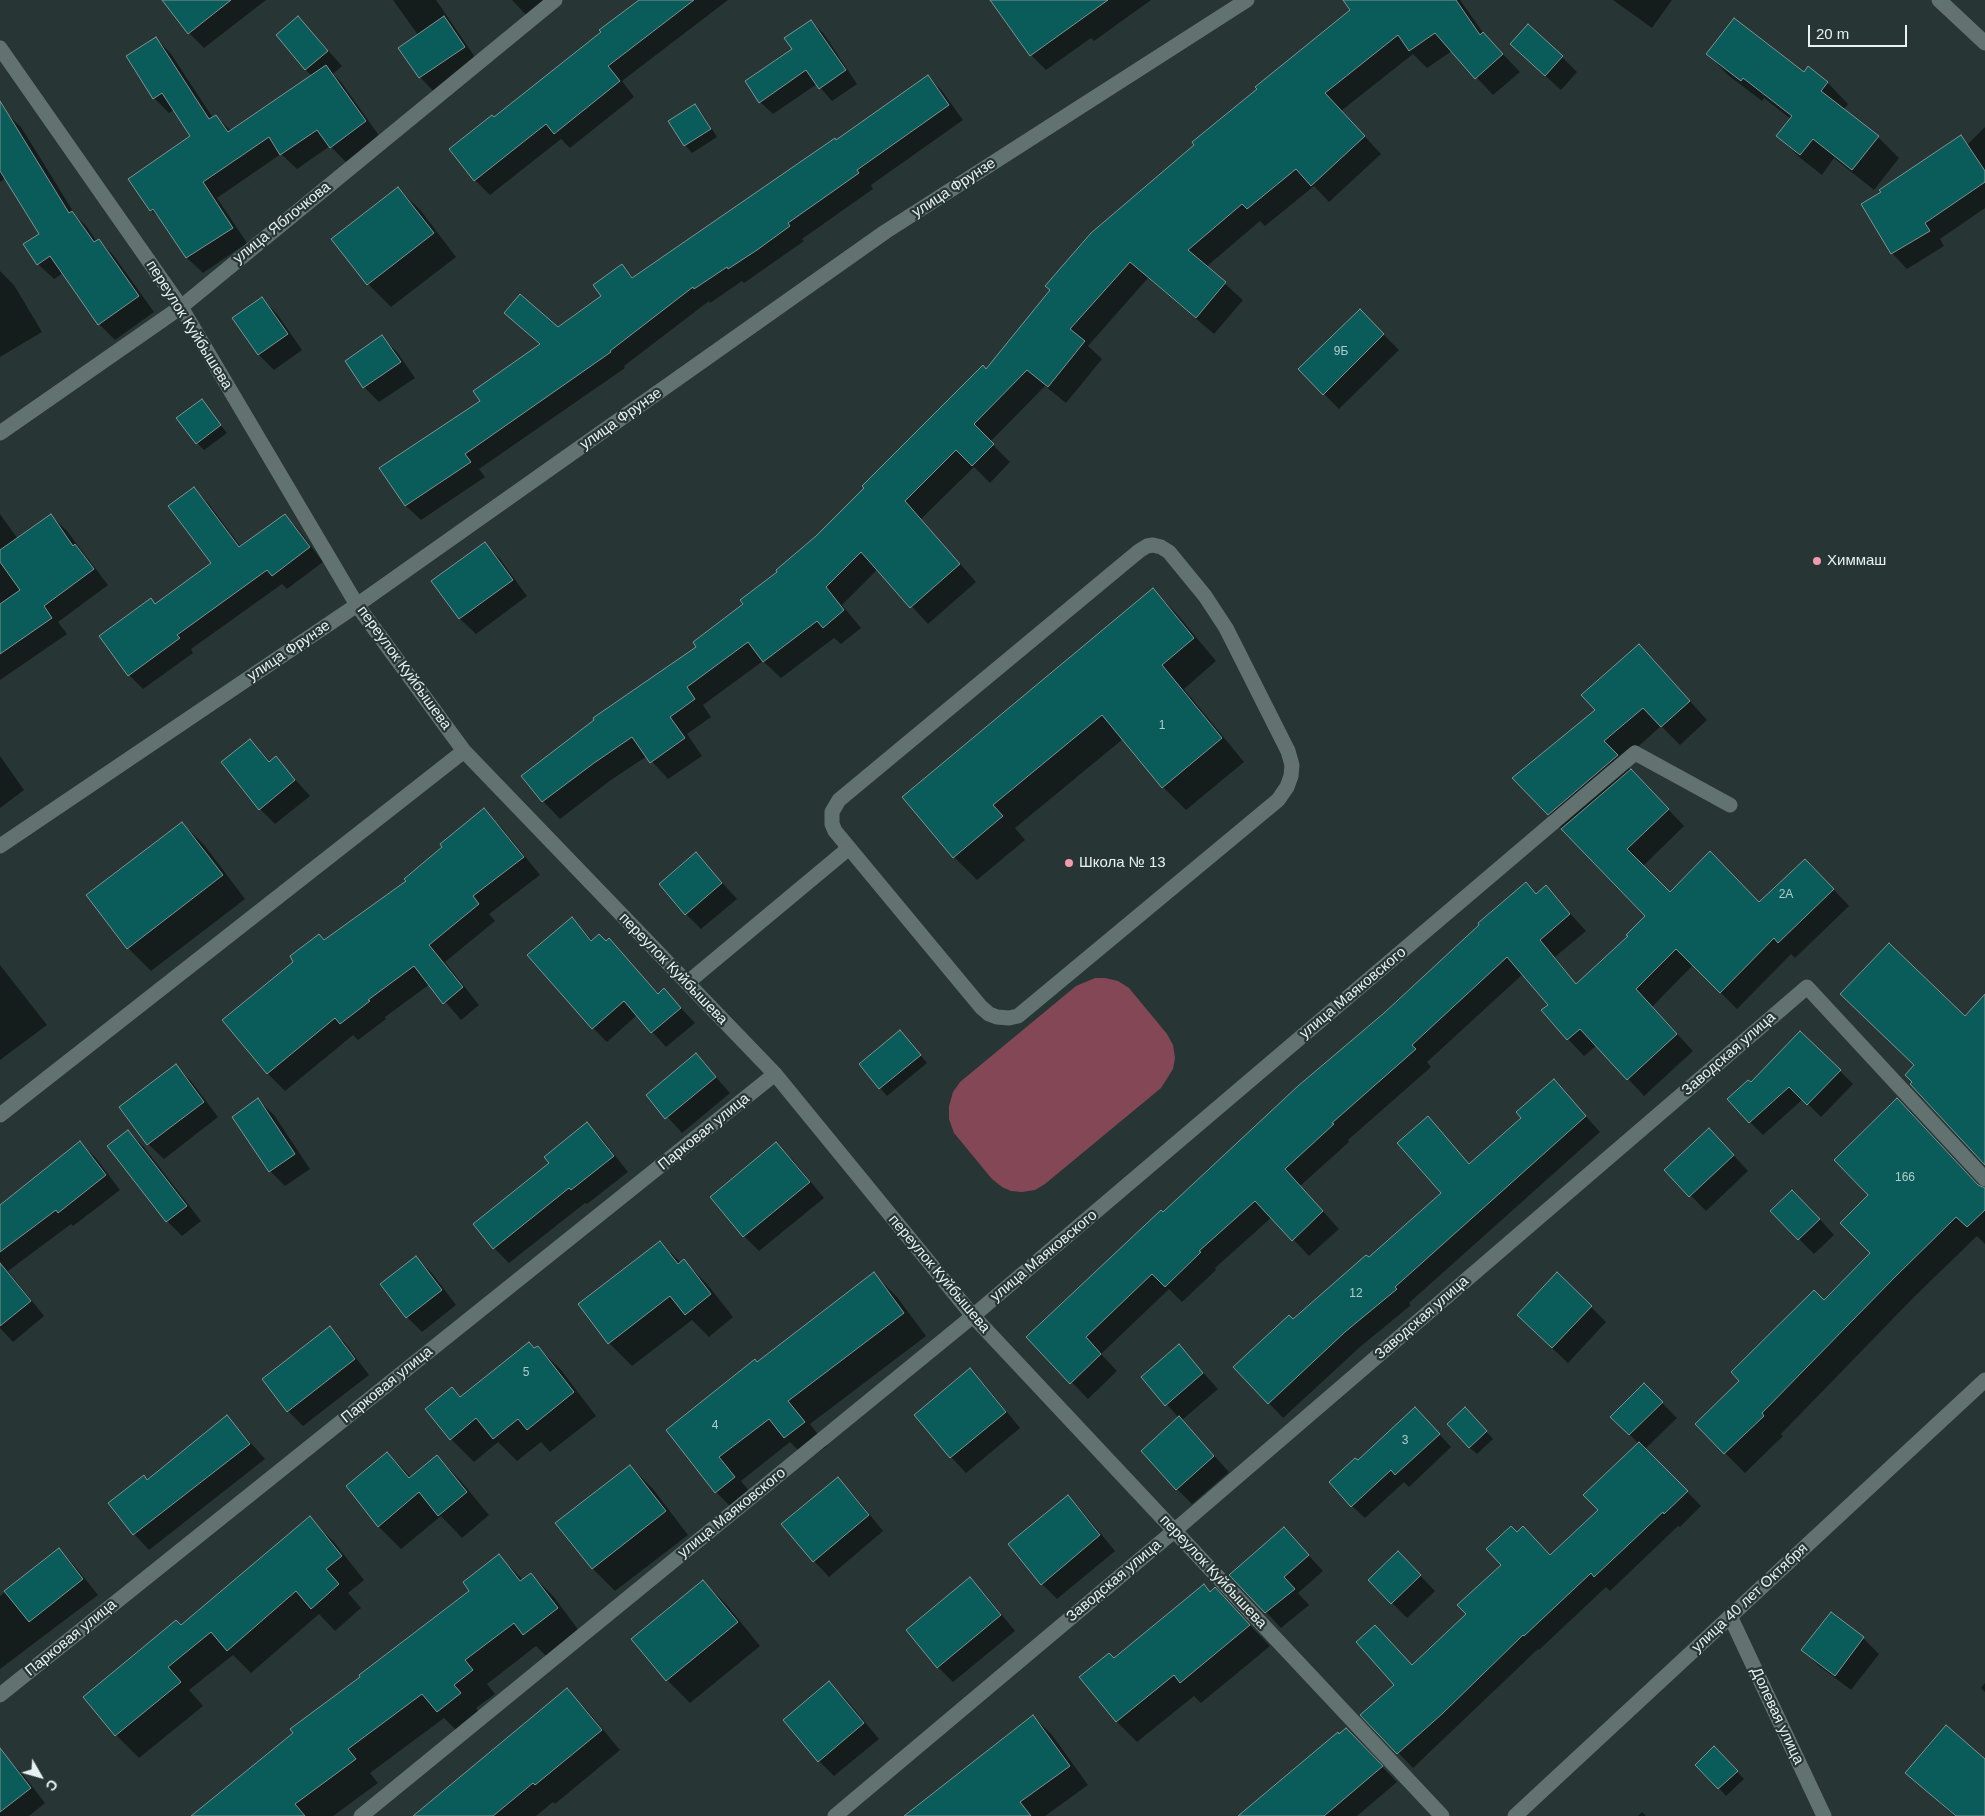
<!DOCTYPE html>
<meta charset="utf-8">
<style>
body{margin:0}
#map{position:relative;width:1985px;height:1816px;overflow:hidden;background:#273635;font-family:Arial,sans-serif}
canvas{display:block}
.north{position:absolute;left:15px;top:1751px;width:50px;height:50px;-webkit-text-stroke:4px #273635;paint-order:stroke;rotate:128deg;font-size:14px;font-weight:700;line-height:20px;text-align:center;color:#e7f1f0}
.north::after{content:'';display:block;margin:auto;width:18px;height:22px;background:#e7f1f0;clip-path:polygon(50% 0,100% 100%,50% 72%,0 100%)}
.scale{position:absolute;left:1808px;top:25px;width:99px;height:22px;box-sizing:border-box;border:2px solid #e7f1f0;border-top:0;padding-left:6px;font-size:15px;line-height:18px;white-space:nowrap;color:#e7f1f0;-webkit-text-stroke:4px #273635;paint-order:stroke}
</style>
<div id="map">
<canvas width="1985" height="1816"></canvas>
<div class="north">С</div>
<div class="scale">20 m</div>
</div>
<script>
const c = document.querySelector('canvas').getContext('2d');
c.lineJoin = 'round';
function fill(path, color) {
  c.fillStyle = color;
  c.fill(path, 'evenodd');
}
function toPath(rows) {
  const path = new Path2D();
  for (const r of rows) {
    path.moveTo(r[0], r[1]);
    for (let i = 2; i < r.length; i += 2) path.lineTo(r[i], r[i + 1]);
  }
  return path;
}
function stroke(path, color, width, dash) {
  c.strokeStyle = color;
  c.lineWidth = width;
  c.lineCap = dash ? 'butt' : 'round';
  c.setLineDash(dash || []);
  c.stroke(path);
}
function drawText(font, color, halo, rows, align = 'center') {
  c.font = font + ' Arial,sans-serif';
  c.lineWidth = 4.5;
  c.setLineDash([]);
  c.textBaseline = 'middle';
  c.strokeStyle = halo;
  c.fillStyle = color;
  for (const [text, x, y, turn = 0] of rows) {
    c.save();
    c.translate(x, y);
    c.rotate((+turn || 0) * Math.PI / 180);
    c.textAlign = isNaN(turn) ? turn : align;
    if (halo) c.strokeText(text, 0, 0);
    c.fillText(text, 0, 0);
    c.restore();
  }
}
const green = toPath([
 [1095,978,1105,978,1118,981,1129,988,1167,1034,1173,1045,1175,1058,1173,1069,1161,1088,1045,1184,1035,1190,1022,1192,1011,1191,1002,1187,992,1179,954,1133,949,1119,949,1106,953,1092,960,1082,1076,986]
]);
const shadow = toPath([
 [164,0,266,0,204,48,189,33],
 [393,0,436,0,479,63,435,93,420,77,400,48,418,35],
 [512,0,555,0,530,19],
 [641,0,728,0,622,81,634,97,570,148,561,139,490,195,475,180,494,119],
 [1002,0,1151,0,1094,41,1091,38,1046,70,1031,55],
 [1361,0,1460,0,1484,34,1520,72,1493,95,1452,51,1427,68,1413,54,1341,111,1381,154,1329,202,1314,186,1265,226,1260,221,1206,267,1243,300,1214,334,1148,278,1088,346,1102,359,1066,403,1045,386,990,442,1010,462,990,483,974,467,921,519,976,582,928,624,878,569,842,605,861,628,841,644,834,638,781,678,763,661,703,705,711,717,687,734,702,756,668,779,647,756,611,780,560,819,543,801,698,647,817,537],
 [1613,0,1672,0,1652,28],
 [298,17,342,66,333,74,341,82,380,137,346,162,330,146,297,169,281,154,217,198,247,243,203,273,187,258,165,224,151,210,192,136,174,110,169,113,154,98,156,38,171,54,213,118,216,116,231,131,312,76,305,69],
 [811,21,824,34,857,84,832,101,817,84,773,114,760,102],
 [1708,54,1804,74,1808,68,1828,83,1848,104,1843,110,1878,137,1899,158,1874,190,1834,158,1822,175,1799,157,1778,136,1791,119,1764,98,1762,101,1728,75],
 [1562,57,1577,72,1561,90,1527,59],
 [928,76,942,91,963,120,871,185,873,189,802,239,804,241,744,283,742,281,710,303,709,301,624,366,625,368,479,469,485,477,421,520,406,506,381,468,482,401,540,345,505,313,558,328,603,297,621,266,634,278,836,141],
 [694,105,702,113,717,137,692,153,685,145],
 [5,112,21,127,76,216,87,227,97,242,99,240,114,256,154,312,115,340,99,324,63,273,54,279,38,264,25,245,40,234,6,178,0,182,0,115],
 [1985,127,1985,208,1940,239,1944,246,1907,269,1892,253,1883,193,1961,136,1968,144],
 [398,188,421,211,456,257,391,307,368,284],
 [0,271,14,285,42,332,0,357],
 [262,299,277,314,302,350,274,370,259,355,234,318],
 [1360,311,1399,350,1339,409,1300,370],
 [382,337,397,352,415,378,379,402,364,387],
 [201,400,227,433,204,450,197,443],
 [194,488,208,503,241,547,285,515,299,530,323,562,287,589,282,584,191,649,193,653,143,689,129,675,156,605,212,563],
 [0,514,18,539,51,516,67,531,108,585,58,622,67,634,0,680],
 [485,544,500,559,527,596,476,634,460,619,433,581],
 [1153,590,1176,613,1216,661,1184,689,1244,762,1186,810,1163,787,1123,739,1015,828,1025,840,977,880,954,857],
 [1639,645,1707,720,1680,745,1661,726,1622,761,1684,826,1643,866,1670,893,1759,903,1822,877,1849,906,1795,958,1791,954,1737,1009,1693,965,1652,1007,1693,1051,1644,1096,1597,1045,1584,1056,1568,1039,1543,1010,1550,1005,1523,974,1427,1062,1431,1067,1348,1140,1349,1142,1300,1186,1339,1229,1309,1256,1272,1217,1215,1268,1216,1270,1182,1302,1169,1289,1101,1354,1117,1371,1088,1399,1028,1337,1526,883,1537,895,1546,887,1586,931,1555,957,1577,985,1630,936,1646,916,1548,814,1597,710],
 [250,740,271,762,276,758,310,796,275,824,260,809],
 [0,756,24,790,0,808],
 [484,810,501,827,540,875,489,914,495,921,445,962,479,1005,461,1020,430,984,385,1017,386,1019,358,1040,353,1035,285,1091,268,1074,325,941,408,881],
 [182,823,205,846,245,899,151,971,128,948,87,895],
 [696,854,737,899,701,929,686,914],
 [572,918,593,941,606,942,609,940,659,994,664,990,695,1023,666,1047,637,1015,607,1042,593,1028],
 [0,965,47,1025,0,1060],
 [1800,1032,1853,1084,1821,1117,1803,1099,1763,1135,1750,1122,1751,1084],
 [907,1039,927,1063,887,1096,861,1065],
 [696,1055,730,1093,682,1133,648,1095],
 [176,1066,191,1081,218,1117,164,1159,148,1144],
 [1554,1081,1600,1132,1409,1303,1411,1305,1360,1347,1283,1418,1235,1367,1369,1259,1443,1193,1428,1118,1470,1165,1522,1118],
 [258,1100,274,1115,310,1169,285,1186,270,1171],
 [587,1124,602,1139,628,1172,587,1204,585,1203,509,1263,494,1248,551,1163],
 [128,1131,143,1146,201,1221,182,1236,167,1221],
 [80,1143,95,1157,120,1190,73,1226,71,1224,8,1271,44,1316,13,1342,0,1328,0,1206],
 [776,1144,792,1159,824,1198,759,1251,744,1236],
 [1724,1145,1748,1171,1706,1211,1666,1170],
 [1985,1193,1985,1244,1977,1236,1914,1297,1781,1434,1783,1436,1745,1473,1725,1453,1825,1302],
 [1808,1206,1834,1235,1814,1254,1799,1239],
 [660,1242,681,1263,684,1261,707,1284,733,1317,709,1337,692,1320,632,1366,609,1343],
 [415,1257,431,1272,456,1305,422,1332,407,1317],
 [874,1274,897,1297,926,1336,810,1424,827,1446,808,1460,790,1442,741,1481,757,1501,739,1515,716,1492,667,1430],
 [1591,1307,1606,1322,1568,1363,1533,1330],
 [330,1328,345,1343,369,1375,303,1426,288,1411],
 [1179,1346,1218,1389,1182,1420,1229,1472,1192,1504,1177,1489,1179,1418,1143,1378],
 [538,1347,561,1370,596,1416,550,1452,541,1442,517,1461,498,1442,474,1462,451,1439,452,1388,462,1398],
 [970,1370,985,1385,1020,1428,966,1473,951,1457,916,1415],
 [1644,1385,1677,1418,1645,1449,1701,1506,1680,1527,1678,1526,1610,1591,1606,1587,1539,1650,1538,1649,1413,1768,1362,1715,1468,1614,1503,1565,1517,1534,1551,1557,1599,1510,1639,1444,1612,1417],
 [227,1416,265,1459,149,1550,134,1534,148,1481],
 [1472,1416,1493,1439,1477,1454,1469,1447],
 [1427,1421,1451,1447,1409,1487,1404,1482,1365,1518,1352,1506],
 [387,1453,411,1477,437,1456,459,1479,489,1515,462,1538,441,1516,401,1549,378,1526],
 [630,1466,653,1489,688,1535,615,1591,592,1568],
 [838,1479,853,1494,883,1531,829,1577,814,1561],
 [1068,1497,1083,1512,1115,1551,1057,1599,1042,1584],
 [310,1518,333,1541,364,1580,348,1593,361,1608,335,1631,319,1614,251,1673,233,1655,189,1690,203,1706,139,1758,116,1735,84,1697,181,1627],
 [1284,1529,1323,1571,1298,1593,1309,1605,1281,1628,1266,1612],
 [59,1549,74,1565,98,1595,0,1669,0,1596],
 [1398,1553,1435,1591,1407,1618,1370,1581],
 [499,1556,523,1580,531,1574,554,1597,580,1632,547,1657,536,1646,487,1684,495,1694,476,1708,483,1717,460,1734,444,1718,370,1773,378,1783,333,1816,193,1816,362,1677,471,1591],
 [970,1579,985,1594,1015,1631,953,1682,938,1667],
 [703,1581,726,1604,760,1646,690,1703,667,1680,633,1639],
 [1210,1593,1235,1610,1270,1646,1201,1703,1194,1696,1137,1742,1117,1722,1081,1677,1114,1659],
 [1831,1613,1863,1638,1879,1654,1851,1690,1818,1665,1803,1650],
 [829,1683,845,1698,879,1739,834,1776,819,1761],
 [1985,1683,1985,1692,1981,1688],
 [567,1690,586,1709,620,1750,555,1804,553,1802,536,1816,415,1816],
 [1033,1716,1052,1735,1088,1785,1045,1816,906,1816],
 [1361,1745,1397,1782,1357,1816,1240,1816],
 [1714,1748,1744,1779,1726,1796,1719,1788],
 [5,1757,21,1772,45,1803,29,1816,0,1816,0,1761],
 [1985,1761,1985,1816,1954,1816,1907,1773],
 [1642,1812,1646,1816,1638,1816]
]);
const building = toPath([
 [162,0,231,0,188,34,162,0],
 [639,0,694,0,608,66,620,81,554,134,546,124,474,181,449,149,492,115,494,117,601,32,599,30,639,0],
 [990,0,1108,0,1030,56,990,0],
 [1343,0,1456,0,1480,35,1483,32,1503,54,1475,79,1435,33,1409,51,1398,35,1325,93,1365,136,1311,186,1296,169,1247,209,1242,204,1188,250,1226,282,1196,318,1130,262,1070,329,1085,341,1048,387,1027,370,974,424,994,444,972,466,956,450,905,501,960,564,910,608,861,552,826,587,844,610,823,628,817,621,763,662,748,642,687,687,695,699,670,717,685,738,650,763,632,737,594,763,542,802,521,776,594,720,593,718,696,647,693,642,743,604,740,600,777,572,776,570,816,536,864,488,862,486,983,365,986,369,1050,290,1045,286,1091,233,1194,145,1192,142,1257,89,1255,87,1350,10,1343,0],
 [298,16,328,51,305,70,276,35,298,16],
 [444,16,465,47,419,78,398,48,444,16],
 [1734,18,1804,72,1808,66,1828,82,1821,91,1879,136,1852,170,1813,139,1800,155,1776,136,1792,116,1743,78,1741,81,1706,54,1734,18],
 [811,20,846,70,819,89,806,70,759,103,745,81,792,49,784,38,811,20],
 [1528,24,1563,56,1545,76,1510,44,1528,24],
 [156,37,209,119,216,115,228,132,326,65,366,121,330,148,317,130,280,155,269,137,203,182,233,228,186,258,153,209,150,211,128,179,190,136,162,93,153,99,126,56,156,37],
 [928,75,949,105,857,170,859,173,788,223,790,226,757,250,728,269,727,267,694,289,693,287,610,351,611,352,465,454,471,462,405,506,379,468,480,401,473,391,540,344,504,313,520,294,558,327,601,296,593,285,622,264,632,278,835,138,836,140,928,75],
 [0,101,69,213,72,211,94,242,99,239,139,296,98,325,50,256,37,265,23,244,39,234,0,171,0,101],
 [695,104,711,129,684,146,668,121,695,104],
 [1961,135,1985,171,1985,182,1925,223,1930,231,1891,254,1861,204,1881,192,1879,190,1961,135],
 [398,187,434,233,367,285,331,239,398,187],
 [262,297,288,334,258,355,232,318,262,297],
 [1360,309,1384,334,1323,395,1298,369,1360,309],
 [382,335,401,362,363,388,345,361,382,335],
 [202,399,221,425,196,444,176,418,202,399],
 [194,487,239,547,285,514,310,547,272,576,267,570,177,635,180,638,128,676,99,636,151,598,155,604,211,563,168,506,194,487],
 [51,514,73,546,75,544,94,569,44,606,52,618,0,654,0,604,20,590,0,562,0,550,51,514],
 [485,542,513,580,459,619,431,581,485,542],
 [1153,588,1194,638,1162,665,1222,738,1162,788,1102,715,993,805,1003,816,953,858,902,797,1153,588],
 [1639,644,1690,701,1661,727,1643,708,1604,741,1618,755,1548,815,1512,778,1595,710,1581,695,1639,644],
 [250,739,269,762,276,756,295,780,259,810,221,762,250,739],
 [1631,769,1669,809,1627,849,1670,892,1710,851,1759,902,1805,859,1834,889,1778,943,1774,938,1720,993,1676,949,1636,989,1677,1034,1627,1080,1580,1029,1567,1040,1541,1010,1548,1005,1507,957,1412,1045,1416,1049,1332,1123,1334,1124,1285,1169,1323,1211,1292,1241,1255,1201,1199,1251,1201,1252,1165,1287,1152,1274,1086,1337,1101,1354,1070,1384,1026,1337,1161,1210,1163,1212,1298,1086,1384,1013,1479,925,1478,923,1526,882,1536,894,1546,885,1570,914,1540,940,1576,984,1628,936,1626,935,1645,916,1561,829,1631,769],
 [484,808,524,857,473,896,479,904,429,945,463,987,443,1004,414,966,368,1000,370,1001,340,1024,335,1018,267,1074,222,1020,293,962,290,956,319,934,324,940,406,881,404,879,442,847,440,844,484,808],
 [182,822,223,875,127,949,86,895,182,822],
 [696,852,722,883,685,915,659,884,696,852],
 [572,917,591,941,599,934,606,941,609,938,658,994,664,988,681,1008,651,1033,624,1001,592,1029,527,955,572,917],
 [1889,943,1965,1016,1985,994,1985,1165,1910,1084,1912,1082,1905,1075,1914,1065,1840,994,1889,943],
 [900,1030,921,1055,879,1089,859,1064,900,1030],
 [1800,1031,1841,1070,1807,1105,1789,1087,1749,1123,1727,1099,1748,1080,1751,1082,1800,1031],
 [696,1053,716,1077,665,1119,646,1095,696,1053],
 [176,1064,204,1102,147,1145,119,1107,176,1064],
 [1554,1079,1586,1116,1395,1287,1397,1289,1345,1332,1268,1404,1233,1367,1289,1315,1293,1319,1366,1255,1369,1257,1441,1193,1397,1143,1428,1116,1469,1164,1521,1118,1516,1112,1554,1079],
 [258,1098,295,1154,269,1172,232,1117,258,1098],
 [1897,1098,1978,1185,1985,1188,1985,1210,1967,1227,1956,1217,1894,1278,1762,1413,1764,1416,1724,1454,1695,1424,1739,1381,1731,1372,1814,1290,1824,1300,1870,1253,1840,1223,1868,1195,1834,1160,1897,1098],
 [587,1122,614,1156,571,1190,569,1188,493,1249,473,1224,549,1163,544,1157,587,1122],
 [1709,1128,1734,1155,1689,1197,1664,1170,1709,1128],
 [128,1130,187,1206,166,1222,107,1146,128,1130],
 [80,1141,106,1175,58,1213,56,1210,0,1252,0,1205,80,1141],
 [776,1142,810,1182,743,1237,710,1197,776,1142],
 [1792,1190,1820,1219,1798,1240,1770,1211,1792,1190],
 [660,1241,678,1264,684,1259,711,1294,685,1315,670,1296,608,1344,578,1304,660,1241],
 [416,1256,442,1290,406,1318,380,1284,416,1256],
 [0,1263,31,1301,0,1326,0,1263],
 [874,1272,904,1313,788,1401,805,1422,784,1438,769,1419,719,1457,735,1477,715,1493,666,1430,755,1359,757,1362,874,1272],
 [1557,1272,1592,1306,1552,1348,1517,1315,1557,1272],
 [330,1326,355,1359,287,1412,262,1379,330,1326],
 [529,1342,534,1348,538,1346,574,1392,527,1430,518,1419,493,1439,476,1418,450,1440,425,1409,452,1387,460,1397,529,1342],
 [1179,1344,1203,1373,1165,1406,1141,1377,1179,1344],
 [970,1368,1006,1412,950,1458,914,1415,970,1368],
 [1644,1383,1663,1402,1629,1435,1610,1417,1644,1383],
 [1415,1407,1440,1434,1395,1475,1391,1470,1351,1507,1329,1482,1355,1458,1358,1460,1415,1407],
 [1465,1407,1487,1431,1469,1448,1447,1424,1465,1407],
 [227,1415,250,1444,133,1535,108,1503,144,1475,147,1480,227,1415],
 [1179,1416,1214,1456,1176,1490,1141,1451,1179,1416],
 [1639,1442,1688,1491,1664,1514,1663,1512,1594,1577,1591,1573,1524,1636,1523,1635,1442,1714,1397,1754,1360,1715,1394,1685,1356,1642,1375,1625,1412,1665,1466,1614,1457,1605,1501,1565,1486,1549,1511,1526,1517,1532,1523,1526,1550,1555,1598,1510,1583,1495,1639,1442],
 [387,1452,409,1478,437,1455,467,1492,438,1516,419,1492,378,1527,346,1486,387,1452],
 [630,1465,666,1511,592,1569,555,1523,630,1465],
 [838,1477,869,1515,813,1562,781,1524,838,1477],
 [1068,1495,1100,1535,1041,1585,1008,1544,1068,1495],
 [310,1516,342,1556,326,1569,339,1584,311,1609,296,1591,227,1651,211,1632,168,1667,181,1682,115,1736,83,1697,176,1620,181,1625,310,1516],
 [1284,1527,1309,1555,1284,1577,1295,1589,1265,1613,1229,1575,1284,1527],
 [59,1548,83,1579,29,1622,4,1591,59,1548],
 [1398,1551,1421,1575,1391,1604,1368,1580,1398,1551],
 [499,1554,520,1581,531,1573,558,1608,523,1635,514,1623,465,1660,473,1670,454,1685,461,1693,437,1712,422,1694,348,1749,356,1759,295,1804,305,1816,191,1816,293,1733,290,1729,360,1677,359,1675,469,1591,463,1582,499,1554],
 [970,1577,1001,1615,937,1668,906,1630,970,1577],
 [703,1580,738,1622,666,1681,631,1639,703,1580],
 [1204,1584,1210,1592,1215,1587,1250,1625,1180,1683,1174,1675,1116,1722,1079,1677,1109,1653,1114,1658,1204,1584],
 [1831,1612,1864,1637,1835,1676,1801,1650,1831,1612],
 [829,1681,864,1723,818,1762,783,1720,829,1681],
 [567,1688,602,1730,535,1785,533,1783,493,1816,413,1816,567,1688],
 [1033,1715,1070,1766,1020,1802,1031,1816,904,1816,1033,1715],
 [1946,1725,1985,1759,1985,1816,1956,1816,1905,1773,1946,1725],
 [1346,1728,1383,1766,1324,1816,1238,1816,1338,1732,1339,1734,1346,1728],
 [1714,1746,1738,1771,1718,1789,1695,1765,1714,1746],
 [0,1748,31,1788,0,1812,0,1748]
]);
const service = toPath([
 [1153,545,1161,547,1169,552,1205,596,1226,628,1288,751,1292,765,1291,776,1287,787,1278,800,1018,1016,1009,1018,997,1017,989,1014,981,1007,835,831,832,824,832,812,839,800,1139,551,1147,546,1153,545],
 [687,983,849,848]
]);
const minor = toPath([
 [1939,0,1985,43],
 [0,48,181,307,357,605,464,751,775,1074,973,1316,1442,1816],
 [0,433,181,307,555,0],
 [0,846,357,605,885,232,1247,0],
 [0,1115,464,751],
 [1730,1616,1824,1816],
 [0,1695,775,1074],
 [361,1816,973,1316,1635,753,1730,805],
 [835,1816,1174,1531,1807,987,1985,1179]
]);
const tertiary = toPath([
 [1515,1816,1985,1380]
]);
const markers = [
 [1817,561,5,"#f29aad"],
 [1069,863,5,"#f29aad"]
];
const numberNames = [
 ["9Б",1341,352],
 ["1",1162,726],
 ["2А",1786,895],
 ["166",1905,1178],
 ["12",1356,1294],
 ["5",526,1373],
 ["4",715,1426],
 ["3",1405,1441]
];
const streetNames = [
 ["улица Фрунзе",954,188,-33],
 ["улица Яблочкова",282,223,-39],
 ["переулок Куйбышева",189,325,58],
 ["улица Фрунзе",621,419,-35],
 ["улица Фрунзе",289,651,-34],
 ["переулок Куйбышева",404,668,54],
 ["переулок Куйбышева",673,969,46],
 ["улица Маяковского",1353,993,-40],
 ["Заводская улица",1729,1054,-41],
 ["Парковая улица",704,1132,-39],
 ["улица Маяковского",1044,1256,-40],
 ["переулок Куйбышева",939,1274,50],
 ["Заводская улица",1422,1318,-41],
 ["Парковая улица",387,1385,-39],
 ["улица Маяковского",732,1513,-39],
 ["переулок Куйбышева",1213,1572,47],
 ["Заводская улица",1114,1581,-40],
 ["улица 40 лет Октября",1750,1598,-43],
 ["Парковая улица",71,1638,-39],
 ["Долевая улица",1777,1716,65]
];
const poiNames = [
 ["Химмаш",1827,561],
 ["Школа № 13",1079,863]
];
fill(green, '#844755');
fill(shadow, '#0007');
fill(building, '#0a5c5a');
stroke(building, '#819291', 1);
stroke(service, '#627271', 15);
stroke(minor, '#627271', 15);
stroke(tertiary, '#627271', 15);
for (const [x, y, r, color] of markers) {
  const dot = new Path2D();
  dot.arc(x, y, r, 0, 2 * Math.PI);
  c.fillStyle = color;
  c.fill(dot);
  stroke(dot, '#273635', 2);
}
drawText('12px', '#b0ccca', null, numberNames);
drawText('15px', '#e7f1f0', '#273635', streetNames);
drawText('15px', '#e7f1f0', '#273635', poiNames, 'left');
</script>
